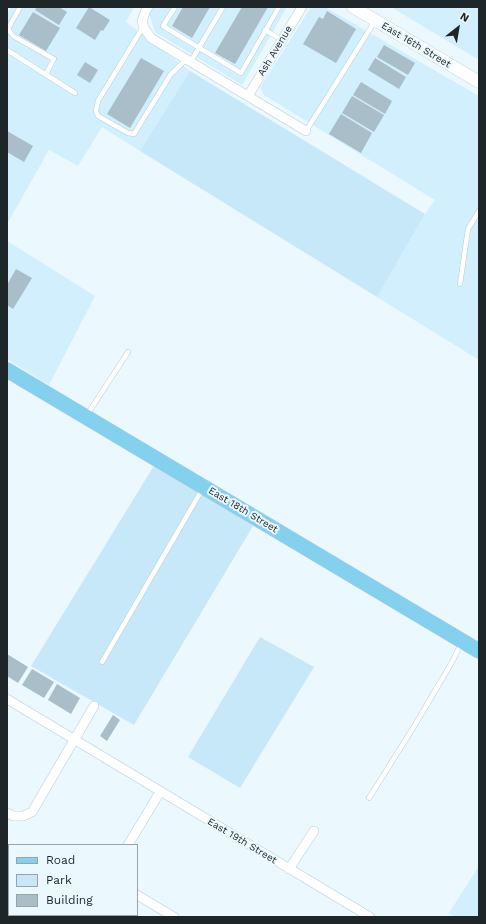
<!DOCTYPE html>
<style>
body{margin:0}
#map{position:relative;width:486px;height:924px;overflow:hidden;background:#ebf8fe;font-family:"Work Sans",sans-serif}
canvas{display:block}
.frame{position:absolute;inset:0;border:8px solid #1e262a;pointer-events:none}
.legend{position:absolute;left:8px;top:844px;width:130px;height:72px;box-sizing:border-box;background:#ebf8fe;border:1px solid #99a4a9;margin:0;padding:5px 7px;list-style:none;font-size:12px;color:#1e262a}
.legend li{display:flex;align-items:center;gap:8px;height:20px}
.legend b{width:20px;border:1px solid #99a4a9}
.north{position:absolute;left:438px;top:8px;width:40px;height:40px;-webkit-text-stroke:3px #ebf8fe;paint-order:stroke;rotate:31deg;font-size:11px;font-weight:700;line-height:16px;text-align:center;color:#1e262a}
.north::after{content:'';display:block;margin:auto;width:14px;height:18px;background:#1e262a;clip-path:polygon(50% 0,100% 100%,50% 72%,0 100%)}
</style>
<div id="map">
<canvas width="486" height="924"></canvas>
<div class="frame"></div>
<ul class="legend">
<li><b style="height:5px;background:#83d1ef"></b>Road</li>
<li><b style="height:11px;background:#c7e8f8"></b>Park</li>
<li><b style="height:11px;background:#a9bec8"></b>Building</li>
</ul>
<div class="north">N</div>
</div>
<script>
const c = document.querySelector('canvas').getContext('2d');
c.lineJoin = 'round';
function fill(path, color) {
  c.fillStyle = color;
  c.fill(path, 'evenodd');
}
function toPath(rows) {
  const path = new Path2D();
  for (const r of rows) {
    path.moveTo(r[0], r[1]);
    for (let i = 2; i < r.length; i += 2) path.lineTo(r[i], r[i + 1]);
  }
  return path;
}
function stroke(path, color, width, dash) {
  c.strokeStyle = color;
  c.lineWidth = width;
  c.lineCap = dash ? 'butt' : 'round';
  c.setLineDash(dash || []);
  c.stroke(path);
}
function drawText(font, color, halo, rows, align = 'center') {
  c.font = font + ' "Work Sans",sans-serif';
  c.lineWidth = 4;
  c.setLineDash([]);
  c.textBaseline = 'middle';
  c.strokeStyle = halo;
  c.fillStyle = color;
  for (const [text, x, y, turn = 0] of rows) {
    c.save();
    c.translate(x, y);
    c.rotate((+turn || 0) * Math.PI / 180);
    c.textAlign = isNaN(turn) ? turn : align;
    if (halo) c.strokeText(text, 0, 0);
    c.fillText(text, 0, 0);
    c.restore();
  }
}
const built = toPath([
 [11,7,134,7,126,22,190,71,140,151,102,127,78,166,49,150,7,224,7,14],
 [154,7,287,7,242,85,155,32,149,14],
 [311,7,325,7,479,96,479,360,377,297,425,214,435,200,264,95,260,88],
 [391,7,479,7,479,60],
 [7,241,95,296,49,385,7,359],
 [479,866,479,917,455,917,449,913]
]);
const green = toPath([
 [190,71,425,214,377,297,140,151],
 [155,464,253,526,134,725,31,666],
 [260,637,314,667,240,788,188,757]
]);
const building = toPath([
 [37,7,59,7,67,12,59,25,35,10],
 [89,7,110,20,103,31,101,30,95,40,76,28],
 [183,7,210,7,192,38,172,26],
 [242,7,268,7,235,64,215,53],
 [327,11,356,29,336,63,303,44,319,17,323,19],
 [33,12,60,28,46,51,19,35],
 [384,45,415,63,408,75,377,57],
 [141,58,164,71,130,128,107,114],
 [375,58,406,77,399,89,368,70],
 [85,62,98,70,90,83,77,75],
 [361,82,392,101,385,114,353,95],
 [352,96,384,115,374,132,342,113],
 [341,114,372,133,361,153,329,134],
 [7,131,33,146,24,162,7,152],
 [16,269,32,278,13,309,7,305,7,285],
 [7,654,28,667,18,683,7,676],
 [32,669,54,682,44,698,22,685],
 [57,684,80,698,71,714,48,700],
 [113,715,120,720,107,741,100,736]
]);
const service = toPath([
 [175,7,163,26,241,73,279,7],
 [143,27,98,101,96,111,98,116,128,133,134,134,171,74,187,59],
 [7,29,8,29,20,7],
 [8,29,13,36,54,59,46,74],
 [265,30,282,40],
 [7,50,75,93],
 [191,61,223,7],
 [306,131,375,21],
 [460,284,468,229,479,211],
 [87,415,128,352],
 [102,662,203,488],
 [369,798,415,725,452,662,461,644]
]);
const minor = toPath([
 [148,7,146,10,142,21,144,28,151,38,306,131],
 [248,96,302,7],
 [7,699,370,917],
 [7,813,13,816,23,816,32,812,94,706],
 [128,845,160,792],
 [289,869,314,831],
 [137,895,174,917]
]);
const tertiary = toPath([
 [353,7,479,82]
]);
const primary = toPath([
 [7,370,479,651]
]);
const streetNames = [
 ["East 16th Street",416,45,31],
 ["Ash Avenue",275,51,-59],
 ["East 18th Street",243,510,31],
 ["East 19th Street",242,841,31]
];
fill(built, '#d1effd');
fill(green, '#c7e8f8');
fill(building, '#a9bec8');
stroke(service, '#b8cdd7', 5.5);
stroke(minor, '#b8cdd7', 10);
stroke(tertiary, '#b8cdd7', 13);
stroke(primary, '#d2d4d4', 16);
stroke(service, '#fff', 4.5);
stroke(minor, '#fff', 9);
stroke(tertiary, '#fff', 12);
stroke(primary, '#83d1ef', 15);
drawText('10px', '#1e262a', '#ebf8fe', streetNames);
</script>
